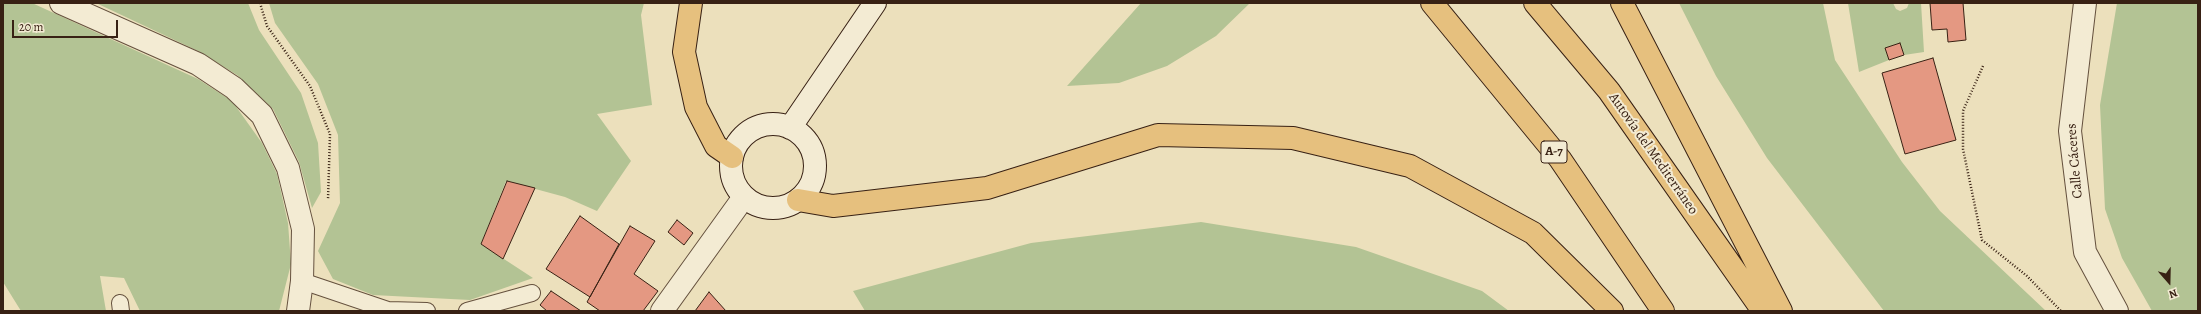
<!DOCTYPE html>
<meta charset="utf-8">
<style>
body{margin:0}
#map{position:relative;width:2201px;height:314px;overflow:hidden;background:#ece0bc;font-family:Alegreya,serif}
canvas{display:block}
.frame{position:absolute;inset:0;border:4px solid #382114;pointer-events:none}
.north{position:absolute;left:2149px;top:262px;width:40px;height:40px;-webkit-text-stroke:3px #f3ebd3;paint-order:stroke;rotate:160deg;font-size:11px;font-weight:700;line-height:16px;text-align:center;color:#382114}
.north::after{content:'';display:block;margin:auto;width:14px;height:18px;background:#382114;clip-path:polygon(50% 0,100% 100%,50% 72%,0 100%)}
.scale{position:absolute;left:12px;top:20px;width:106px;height:18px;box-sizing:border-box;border:2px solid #382114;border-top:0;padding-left:5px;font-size:12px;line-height:14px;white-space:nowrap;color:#382114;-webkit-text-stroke:3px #f3ebd3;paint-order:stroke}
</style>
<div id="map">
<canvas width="2201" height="314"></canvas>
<div class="frame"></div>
<div class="north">N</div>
<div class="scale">20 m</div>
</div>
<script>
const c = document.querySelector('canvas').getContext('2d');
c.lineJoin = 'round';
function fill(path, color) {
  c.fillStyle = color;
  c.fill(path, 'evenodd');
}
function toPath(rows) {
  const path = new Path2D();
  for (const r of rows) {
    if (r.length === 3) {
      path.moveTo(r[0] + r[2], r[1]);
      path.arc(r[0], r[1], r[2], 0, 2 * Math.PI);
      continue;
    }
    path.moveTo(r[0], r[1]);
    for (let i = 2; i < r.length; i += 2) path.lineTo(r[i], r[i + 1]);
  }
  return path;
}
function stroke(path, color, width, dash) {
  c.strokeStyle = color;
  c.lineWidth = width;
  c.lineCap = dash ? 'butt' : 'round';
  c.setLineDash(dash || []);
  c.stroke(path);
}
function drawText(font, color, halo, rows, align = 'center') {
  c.font = font + ' Alegreya,serif';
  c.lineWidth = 4;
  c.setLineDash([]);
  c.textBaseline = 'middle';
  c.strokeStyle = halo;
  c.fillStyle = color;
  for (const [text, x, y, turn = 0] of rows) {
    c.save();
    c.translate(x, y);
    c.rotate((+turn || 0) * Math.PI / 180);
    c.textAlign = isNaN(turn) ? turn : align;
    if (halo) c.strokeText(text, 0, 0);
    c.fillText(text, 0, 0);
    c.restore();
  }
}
const green = toPath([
 [3,3,32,3,198,79,232,101,262,143,277,174,288,223,291,264,279,311,140,311,124,278,100,276,106,311,21,311,3,282],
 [96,3,248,3,259,30,301,93,318,143,321,192,312,208,299,162,273,109,237,75,198,51],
 [269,3,644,3,641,15,652,105,597,114,631,161,597,211,565,197,506,181,481,244,533,278,470,300,373,295,333,279,318,251,340,203,338,135,318,84,275,23],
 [1141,3,1250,3,1216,36,1167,66,1119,83,1067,86],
 [1679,3,1823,3,1835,60,1902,162,1940,211,2046,311,1884,311,1767,158,1716,76],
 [1848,3,1893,3,1896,9,1900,11,1907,8,1909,3,1921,3,1924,52,1904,55,1900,44,1886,48,1889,60,1859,72],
 [2117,3,2198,3,2198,311,2152,311,2122,258,2105,209,2100,105],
 [1201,222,1356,247,1482,291,1509,311,865,311,853,291,1031,243]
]);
const building = toPath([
 [1930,3,1965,3,1963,3,1966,40,1948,42,1947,29,1932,30,1930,3],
 [1900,43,1904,55,1889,60,1885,48,1900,43],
 [1933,58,1956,140,1905,154,1882,73,1933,58],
 [507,181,535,188,503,259,481,244,507,181],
 [580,216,619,244,590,297,546,269,580,216],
 [677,220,693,233,684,245,668,232,677,220],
 [630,226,655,241,634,274,658,291,643,311,600,311,587,302,630,226],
 [551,291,581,311,547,311,540,305,551,291],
 [709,292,726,311,695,311,709,292]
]);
const path = toPath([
 [260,3,267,26,310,86,330,134,328,200],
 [1983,66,1963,111,1963,149,1982,240,2027,276,2061,311]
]);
const service = toPath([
 [302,281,388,310,427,311],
 [120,303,121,311],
 [467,311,532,293]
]);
const minor = toPath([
 [61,3,198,64,234,88,262,115,288,168,303,229,302,281,298,311],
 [2085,3,2070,131,2085,252,2117,311]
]);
const tertiary = toPath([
 [662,311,744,197]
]);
const secondary = toPath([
 [773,166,42],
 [790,128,875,3]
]);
const motorway = toPath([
 [691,3,684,52,696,107,716,146,732,157],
 [1432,3,1560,159,1663,311],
 [1535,3,1609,91,1763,311],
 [1622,3,1781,311],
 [798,200,833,206,987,188,1158,135,1293,138,1410,166,1533,233,1612,311]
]);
const shields = [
 [1554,152,26]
];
const shieldNames = [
 ["A-7",1554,152]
];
const streetNames = [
 ["Autovía del Mediterráneo",1653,154,55],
 ["Calle Cáceres",2075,161,-95]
];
fill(green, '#b3c394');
fill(building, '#e49882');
stroke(building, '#382114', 1);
stroke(service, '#65513e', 18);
stroke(minor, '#65513e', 24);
stroke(tertiary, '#65513e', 24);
stroke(secondary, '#382114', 24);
stroke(motorway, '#382114', 24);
stroke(path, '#382114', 2.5, [1, 2]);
stroke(service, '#f3ebd3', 16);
stroke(minor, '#f3ebd3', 22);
stroke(tertiary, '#f3ebd3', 22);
stroke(secondary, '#f3ebd3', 22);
stroke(motorway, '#e6c07e', 22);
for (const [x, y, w] of shields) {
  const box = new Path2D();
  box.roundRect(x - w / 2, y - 11, w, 22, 3);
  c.fillStyle = '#f3ebd3';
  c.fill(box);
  stroke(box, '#382114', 1);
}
drawText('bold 13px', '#382114', null, shieldNames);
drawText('14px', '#382114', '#f3ebd3', streetNames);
</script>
